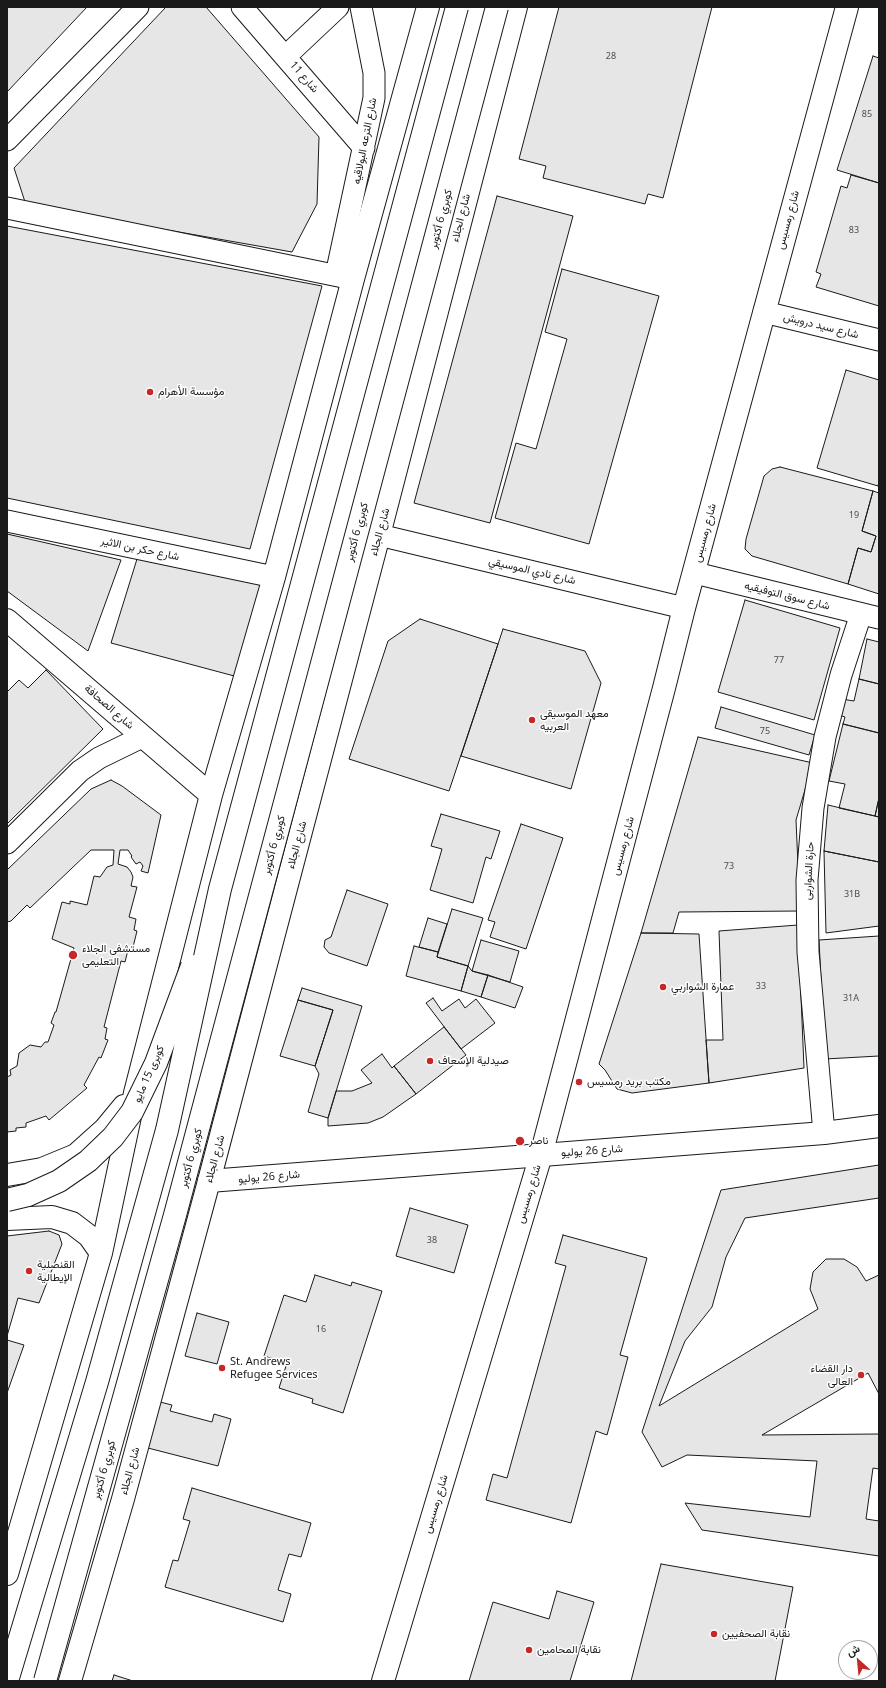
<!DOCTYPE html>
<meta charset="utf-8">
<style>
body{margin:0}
#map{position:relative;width:886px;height:1688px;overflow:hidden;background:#fff;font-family:"Noto Sans",Vazirmatn,sans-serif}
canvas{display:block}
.frame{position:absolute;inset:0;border:8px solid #1a1a1a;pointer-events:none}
.north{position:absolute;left:838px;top:1640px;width:40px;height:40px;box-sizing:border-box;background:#fff;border:1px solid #a3a3a3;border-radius:50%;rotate:333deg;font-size:11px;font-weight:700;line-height:16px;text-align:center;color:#1a1a1a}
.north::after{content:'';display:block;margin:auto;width:14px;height:18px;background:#c62828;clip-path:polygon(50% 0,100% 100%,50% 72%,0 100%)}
</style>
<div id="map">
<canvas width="886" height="1688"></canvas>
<div class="frame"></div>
<div class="north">ش</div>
</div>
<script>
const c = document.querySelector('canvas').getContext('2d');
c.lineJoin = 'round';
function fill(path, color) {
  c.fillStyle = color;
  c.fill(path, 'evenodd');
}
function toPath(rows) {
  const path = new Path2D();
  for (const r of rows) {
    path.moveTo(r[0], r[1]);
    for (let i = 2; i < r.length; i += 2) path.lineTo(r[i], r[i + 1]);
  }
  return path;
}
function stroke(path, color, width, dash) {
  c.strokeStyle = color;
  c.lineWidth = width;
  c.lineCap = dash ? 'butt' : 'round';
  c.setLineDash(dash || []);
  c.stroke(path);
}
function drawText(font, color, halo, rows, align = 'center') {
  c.font = font + ' "Noto Sans",Vazirmatn,sans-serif';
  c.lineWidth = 3;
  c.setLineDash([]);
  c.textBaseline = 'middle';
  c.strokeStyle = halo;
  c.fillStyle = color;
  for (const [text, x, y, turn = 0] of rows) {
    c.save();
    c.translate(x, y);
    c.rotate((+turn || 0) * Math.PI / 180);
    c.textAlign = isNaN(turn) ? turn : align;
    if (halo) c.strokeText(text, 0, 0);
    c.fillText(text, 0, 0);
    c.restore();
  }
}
const building = toPath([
 [7,7,87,7,7,92,7,7],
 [166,7,206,7,319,137,317,204,292,252,26,205,14,168,166,7],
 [559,7,712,7,663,198,648,194,645,204,543,178,546,166,519,159,559,7],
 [873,56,879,58,879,183,837,170,873,56],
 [851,175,879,183,879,306,816,287,821,274,816,272,841,186,847,188,851,175],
 [497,196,573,216,490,523,414,503,497,196],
 [7,226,322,286,250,549,7,498,7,226],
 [562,269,659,296,589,544,495,518,516,443,536,449,567,339,545,332,562,269],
 [846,370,879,380,879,481,878,486,817,468,846,370],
 [780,467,873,491,862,531,876,536,871,552,858,548,848,584,752,556,745,549,746,539,764,476,772,469,780,467],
 [873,491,879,493,879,594,848,584,858,548,871,552,876,536,862,531,873,491],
 [7,534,121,560,88,651,7,591,7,534],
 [137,559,266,585,238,677,111,643,137,559],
 [745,600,840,628,814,720,718,692,745,600],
 [420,619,498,644,449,791,349,759,388,641,420,619],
 [503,629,585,651,601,683,571,789,461,756,503,629],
 [867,639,879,642,879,684,859,679,867,639],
 [46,670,103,729,7,824,7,692,19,680,28,688,46,670],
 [859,679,879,684,879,733,843,724,845,717,839,715,842,699,854,701,859,679],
 [721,707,815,735,809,755,715,728,721,707],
 [843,724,879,733,879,798,875,816,839,808,845,784,829,781,843,724],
 [698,737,813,763,796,820,800,911,679,912,673,933,641,933,698,737],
 [111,780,122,786,161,815,148,873,141,871,143,866,140,862,136,864,131,857,132,856,128,850,120,850,118,864,127,867,131,872,133,877,131,886,137,887,129,917,136,919,134,930,137,931,132,951,128,950,125,962,121,961,104,1027,107,1028,105,1039,108,1040,101,1058,99,1057,84,1085,87,1088,49,1120,46,1116,26,1123,26,1127,16,1128,16,1131,7,1132,7,1077,11,1075,10,1070,17,1066,19,1053,30,1045,41,1047,45,1042,48,1042,54,1025,51,1023,55,1012,56,1012,74,948,52,939,62,902,70,904,70,901,87,905,94,876,100,877,107,867,113,865,114,850,91,850,30,908,27,905,11,921,7,922,7,870,91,789,111,780],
 [879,798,879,817,875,816,879,798],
 [828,805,879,817,879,862,824,851,828,805],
 [441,814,500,831,491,859,486,857,473,903,430,890,442,849,431,846,441,814],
 [521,824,563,838,526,949,490,937,495,922,488,920,521,824],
 [824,851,879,862,879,926,826,933,824,851],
 [347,890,388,904,367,966,329,953,324,947,325,940,331,937,347,890],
 [452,909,483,918,468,966,437,957,452,909],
 [428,918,447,924,438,952,419,947,428,918],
 [798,925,804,1068,709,1083,706,1040,723,1040,719,931,798,925],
 [641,933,699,934,709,1083,632,1093,617,1089,605,1070,599,1064,641,933],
 [879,936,879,1056,825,1059,819,940,879,936],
 [481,940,519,951,510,982,472,971,481,940],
 [414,946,438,952,437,957,468,966,461,991,406,976,414,946],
 [468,966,472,971,488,975,481,997,461,991,468,966],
 [488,975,523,987,515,1008,481,997,488,975],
 [302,988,362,1006,328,1118,308,1112,319,1074,315,1066,333,1010,298,1000,302,988],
 [433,998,442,1011,459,999,465,1008,476,999,495,1023,461,1049,426,1003,433,998],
 [298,1000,333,1010,315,1066,280,1056,298,1000],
 [444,1027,466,1055,416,1094,394,1066,444,1027],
 [382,1054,392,1068,394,1066,416,1094,383,1117,368,1123,328,1126,328,1118,336,1091,352,1091,372,1083,361,1070,382,1054],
 [879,1165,879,1198,745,1218,726,1257,712,1307,685,1341,659,1406,818,1309,810,1289,813,1272,826,1259,844,1259,857,1267,866,1281,879,1275,879,1394,868,1373,762,1435,879,1434,879,1469,873,1468,866,1519,879,1521,879,1556,702,1530,685,1503,810,1517,817,1461,687,1455,662,1467,642,1432,721,1190,879,1165],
 [410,1208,468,1225,454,1273,396,1256,410,1208],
 [49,1231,59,1235,62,1244,39,1303,18,1298,7,1336,7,1236,49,1231],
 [563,1235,647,1258,620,1355,628,1357,607,1435,596,1431,571,1523,486,1500,493,1474,507,1478,566,1266,555,1263,563,1235],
 [315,1275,351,1286,352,1282,382,1291,343,1413,312,1403,313,1399,279,1388,287,1363,264,1356,284,1295,306,1302,315,1275],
 [197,1313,229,1322,217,1364,185,1356,197,1313],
 [7,1340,24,1345,7,1393,7,1340],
 [156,1401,172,1405,170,1411,212,1422,214,1414,231,1419,218,1466,144,1447,156,1401],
 [192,1488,311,1523,301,1557,289,1554,278,1590,291,1594,283,1622,165,1587,173,1560,178,1561,190,1521,183,1519,192,1488],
 [661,1564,793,1587,775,1681,631,1681,661,1564],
 [557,1591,594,1602,570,1681,469,1681,493,1602,549,1619,557,1591],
 [114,1675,133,1681,112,1681,114,1675]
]);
const street = toPath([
 [242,7,364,148],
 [286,56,338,7],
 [7,140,138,7],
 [7,208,353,279],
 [336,275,374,98,374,73,361,7],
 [764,312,879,340],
 [7,521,274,577],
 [379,535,684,608],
 [695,573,879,618],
 [7,843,80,771,99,758,142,737],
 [824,1133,808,952,807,880,813,808,825,737,841,675,861,614]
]);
const secondary = toPath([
 [209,1181,824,1133,879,1126]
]);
const primary = toPath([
 [7,620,211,795],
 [7,1175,42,1169,76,1155,105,1129,124,1106],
 [7,1219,52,1217,72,1223,89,1236,101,1253],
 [7,1574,101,1253,135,1093,211,795,274,577,353,279,428,7],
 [70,1681,123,1499,209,1181,379,535,516,7],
 [383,1681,541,1155,664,688,684,608,847,7]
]);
const highwayBridge = toPath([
 [7,1200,28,1195,59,1181,88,1161,113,1137,132,1112,156,1063,192,966],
 [7,1681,97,1382,167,1130,220,889,457,7],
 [45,1681,175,1215,497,7]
]);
const markers = [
 [150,392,4,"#c62828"],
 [532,720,4,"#c62828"],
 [73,955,5,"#c62828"],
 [663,987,4,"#c62828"],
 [430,1061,4,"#c62828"],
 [579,1082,4,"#c62828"],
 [520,1141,5,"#c62828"],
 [29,1271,4,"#c62828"],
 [222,1368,4,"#c62828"],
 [861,1375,4,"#c62828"],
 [714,1634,4,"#c62828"],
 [529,1650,4,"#c62828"]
];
const numberNames = [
 ["28",611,56],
 ["85",867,114],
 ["83",854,230],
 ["19",854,515],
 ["77",779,660],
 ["75",765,731],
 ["73",729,866],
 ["31B",852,894],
 ["33",761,986],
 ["31A",851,998],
 ["38",432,1240],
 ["16",321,1329]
];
const streetNames = [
 ["شارع 11",304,77,49],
 ["شارع الترعه البولاقيه",365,141,-79],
 ["شارع الجلاء",461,218,-76],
 ["كوبري 6 أكتوبر",441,219,-75],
 ["شارع رمسيس",788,220,-75],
 ["شارع سيد درويش",821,326,14],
 ["كوبري 6 أكتوبر",357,532,-75],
 ["شارع الجلاء",380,532,-75],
 ["شارع رمسيس",705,533,-75],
 ["شارع حكر بن الاثير",140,549,12],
 ["شارع نادي الموسيقي",532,571,13],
 ["شارع سوق التوفيقيه",787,596,14],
 ["شارع الصحافة",109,707,41],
 ["كوبري 6 أكتوبر",274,845,-75],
 ["شارع الجلاء",297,845,-75],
 ["شارع رمسيس",623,846,-75],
 ["حارة الشواربى",809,871,-87],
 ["كوبرى 15 مايو",149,1074,-66],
 ["شارع 26 يوليو",592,1151,-4],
 ["كوبري 6 أكتوبر",191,1158,-75],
 ["شارع الجلاء",215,1159,-75],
 ["شارع 26 يوليو",269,1177,-5],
 ["شارع رمسيس",529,1194,-73],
 ["كوبري 6 أكتوبر",104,1470,-74],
 ["شارع الجلاء",130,1471,-75],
 ["شارع رمسيس",436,1504,-73]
];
const poiNames = [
 ["مؤسسة الأهرام",158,392],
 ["معهد الموسيقى",540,714],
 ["العربيه",540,727],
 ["مستشفى الجلاء",82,949],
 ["التعليمى",82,962],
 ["عمارة الشواربي",671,987],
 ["صيدلية الإسعاف",438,1061],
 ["مكتب بريد رمسيس",587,1082],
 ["ناصر",529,1141],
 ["القنصلية",37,1265],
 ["الإيطالية",37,1278],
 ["St. Andrews",230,1362],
 ["Refugee Services",230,1375],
 ["دار القضاء",853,1369,"right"],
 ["العالى",853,1382,"right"],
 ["نقابة الصحفيين",722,1634],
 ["نقابة المحامين",537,1650]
];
fill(building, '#e6e6e6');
stroke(building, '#1a1a1a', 1);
stroke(street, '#1a1a1a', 23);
stroke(secondary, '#1a1a1a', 24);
stroke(primary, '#1a1a1a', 24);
stroke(street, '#fff', 21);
stroke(secondary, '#fff', 22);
stroke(primary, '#fff', 22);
stroke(highwayBridge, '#1a1a1a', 24, []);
stroke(highwayBridge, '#fff', 22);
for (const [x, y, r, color] of markers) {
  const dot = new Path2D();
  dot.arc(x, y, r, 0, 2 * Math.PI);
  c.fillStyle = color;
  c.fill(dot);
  stroke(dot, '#fff', 1.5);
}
drawText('9px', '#4d4d4d', null, numberNames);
drawText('11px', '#1a1a1a', '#fff', streetNames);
drawText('11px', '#1a1a1a', '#fff', poiNames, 'left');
</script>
